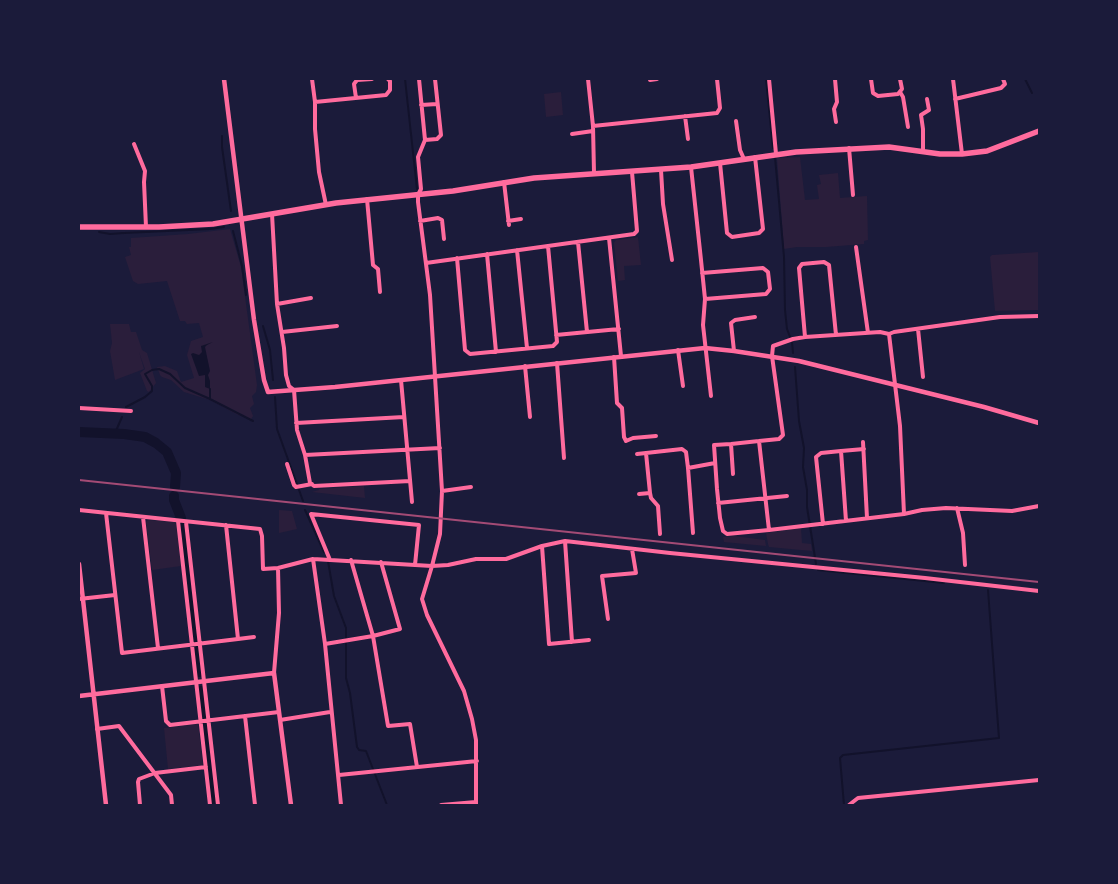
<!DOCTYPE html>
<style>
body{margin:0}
#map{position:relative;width:1118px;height:884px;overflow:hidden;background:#1b1b3a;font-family:"Sofia Sans Condensed",sans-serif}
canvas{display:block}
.frame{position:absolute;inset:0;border:80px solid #1b1b3a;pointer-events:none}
</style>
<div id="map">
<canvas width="1118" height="884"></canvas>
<div class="frame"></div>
</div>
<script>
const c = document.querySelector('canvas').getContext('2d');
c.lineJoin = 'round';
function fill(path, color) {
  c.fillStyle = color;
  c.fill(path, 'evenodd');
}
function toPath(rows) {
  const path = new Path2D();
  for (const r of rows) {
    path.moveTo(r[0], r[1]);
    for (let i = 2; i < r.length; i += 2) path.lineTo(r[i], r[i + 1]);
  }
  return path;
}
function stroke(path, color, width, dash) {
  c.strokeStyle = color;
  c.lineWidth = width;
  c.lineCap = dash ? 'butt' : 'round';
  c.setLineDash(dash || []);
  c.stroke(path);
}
const green = toPath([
 [561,92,563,115,546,117,544,94],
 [800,157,805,200,819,199,817,185,821,184,819,175,838,173,840,198,867,196,868,240,864,241,864,244,826,247,797,247,784,249,777,158],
 [230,229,241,267,257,385,256,392,252,396,254,404,250,408,253,416,251,419,238,415,210,400,184,392,171,380,162,377,160,375,157,367,165,366,177,371,181,382,194,378,187,355,191,341,203,337,199,323,187,324,185,321,180,321,167,281,138,284,133,281,125,257,131,255,129,247,131,247,131,238,188,234],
 [638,237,641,265,624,266,625,280,618,281,614,243,616,240],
 [1039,252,1039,310,995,311,990,257,992,255],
 [110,324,129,324,131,332,136,332,142,350,147,353,156,383,149,392,147,391,140,373,145,369,139,352,144,369,115,380,110,351,112,343],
 [364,486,365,498,312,492,319,490,319,489],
 [279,510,292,511,297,529,279,533],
 [148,520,174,522,176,524,181,566,152,570,146,522],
 [801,528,802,543,811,544,812,551,769,547,768,544,766,533],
 [734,536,765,540,766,546,724,542,723,537],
 [198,724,203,765,168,769,164,728]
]);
const water = toPath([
 [213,342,207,345,205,347,210,371,208,375,210,381,210,389,205,387,205,375,199,376,191,354,193,353,199,355,202,352,201,346]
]);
const stream = toPath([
 [405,79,417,189],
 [766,79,773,148],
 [1025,79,1032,93],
 [222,136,222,147,231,211],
 [775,157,784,257,785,310,787,329,792,342,793,353],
 [233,231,242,266,246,295],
 [99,232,110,234,124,233,210,229,224,227],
 [263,326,270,350,273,380],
 [795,367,799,421,804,448,803,467,807,490,807,507,816,564],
 [210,389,210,399,253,421],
 [275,397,277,429,303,501],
 [126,407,145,397,152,391,152,386,145,374,152,370,159,369,170,374,185,388,210,399],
 [115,433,122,417],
 [305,510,324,552],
 [328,561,334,596,346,628,346,678,350,693,357,747,359,750,366,751,387,805],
 [818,570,944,583],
 [844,805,840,758,843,755,999,738,988,590]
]);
const river = toPath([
 [79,432,124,434,145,437,156,443,167,452,176,473,175,487],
 [174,496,174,500,181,518],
 [183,526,195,639],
 [197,649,199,672],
 [201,691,204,716],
 [205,726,214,805]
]);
const minor = toPath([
 [312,79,315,102,315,129,319,172,326,205],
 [419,79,425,140,418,157,421,189,418,195,418,202,430,295,442,491,440,534,432,566,422,599,427,615,464,691,472,719,476,740,476,805],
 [588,79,593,126,594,173],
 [769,79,776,154],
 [835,79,837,102,834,109,836,122],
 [871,79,873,93,878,96,898,94,902,89,900,79],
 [953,79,962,154],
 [650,80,657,79],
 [900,92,903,97,908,127],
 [356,98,354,84,357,80,372,79],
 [955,99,1001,88,1005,84,1003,79],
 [315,102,386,95,390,90,390,81,388,79],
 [421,105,437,104],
 [685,116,688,139],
 [736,121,740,150,744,159],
 [593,126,717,113,720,108,717,79],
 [572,134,593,131],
 [425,140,437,139,441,135,435,79],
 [134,144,145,171,144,182,146,227],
 [849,148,853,195],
 [923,152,923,129,921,115,929,110,927,99],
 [720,163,727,233,732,237,759,233,763,229,755,157],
 [691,167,701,260,705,299,703,325,711,396],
 [661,170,663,204,672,260],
 [504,182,509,225],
 [367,199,373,265,378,269,380,292],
 [272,214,277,304,284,348,286,375,289,386,294,390,297,430,305,455,310,483,314,486,410,481],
 [420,221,438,218,442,220,444,239],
 [508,221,521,219],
 [609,238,621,356],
 [578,242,587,332],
 [856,247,868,333],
 [517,250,527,348],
 [487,254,496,352],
 [457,258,465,350,470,354,553,346,557,342,548,246],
 [426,263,634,234,637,231,632,172],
 [702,273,763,268,768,272,770,289,766,294,705,299],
 [277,304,311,298],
 [918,329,923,377],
 [282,332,337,326],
 [889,334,900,426,904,514,922,510,946,508,1012,511,1039,506],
 [556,335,619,329],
 [805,337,799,268,802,264,824,262,829,265,836,335],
 [678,350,683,386],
 [734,351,731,323,735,320,755,317],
 [614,357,617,403,622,408,624,437,626,441,633,438,656,436],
 [557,363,564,458],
 [525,366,530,417],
 [401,380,412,502],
 [79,408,131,411],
 [296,423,404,417],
 [759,441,769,530,727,534,723,531,720,518,717,489,714,445,731,444,759,441,779,439,783,435,772,356,773,346,793,339,805,337,880,332,889,334,894,332,1000,317,1039,316],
 [863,442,867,518],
 [731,444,733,474],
 [637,454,646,453],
 [305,455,440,448],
 [287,464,294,485,296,487,312,484],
 [688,468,693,533],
 [442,491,471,487],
 [639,494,650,493],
 [718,503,787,496],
 [957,508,963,533,965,565],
 [79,510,260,529,262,536,263,569,278,568,313,559,432,566,448,565,476,559,506,559,542,546,565,541,670,553,925,578,1039,591],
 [106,513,122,653,238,639,226,525],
 [143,517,158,648],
 [178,521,210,805],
 [846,521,841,451,864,449],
 [186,522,218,805],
 [823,524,816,457,821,453,841,451],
 [769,530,904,514],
 [660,534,658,506,651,498,650,493,646,453,682,449,686,452,688,468,715,463],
 [565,541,572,642],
 [542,546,549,644,589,640],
 [313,559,325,644,341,805],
 [330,560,311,514,419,525,415,565],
 [351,560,373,636,388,726,410,724,417,767],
 [79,599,115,595],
 [608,619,602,576,636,573,632,549],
 [238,639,254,637],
 [325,644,373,636,400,629,381,562],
 [274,673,279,613,278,568],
 [162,686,166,721,170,725,279,712],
 [245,716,255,805],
 [280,720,330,712],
 [97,729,119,726,171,795,172,805],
 [339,775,477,761],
 [140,805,138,782,139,779,155,773,206,767],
 [441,805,476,802],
 [849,805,858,798,1039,780]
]);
const tertiary = toPath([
 [224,79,254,320,264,380,268,392,335,387,705,348,734,351,799,361,984,407,1039,423],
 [79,564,106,805],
 [79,696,274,673,291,805]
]);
const primary = toPath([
 [79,227,159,227,213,224,336,203,453,191,534,178,691,167,796,152,889,147,940,154,962,154,987,151,1039,131]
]);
const rail = toPath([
 [79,480,1039,582]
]);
fill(green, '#2a1e3b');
fill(water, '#12122b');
stroke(stream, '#12122b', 2);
stroke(river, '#12122b', 10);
stroke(minor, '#ff6b9d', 4);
stroke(tertiary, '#ff6b9d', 4.5);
stroke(primary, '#ff6b9d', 5.5);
stroke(rail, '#a44b75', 2);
</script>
